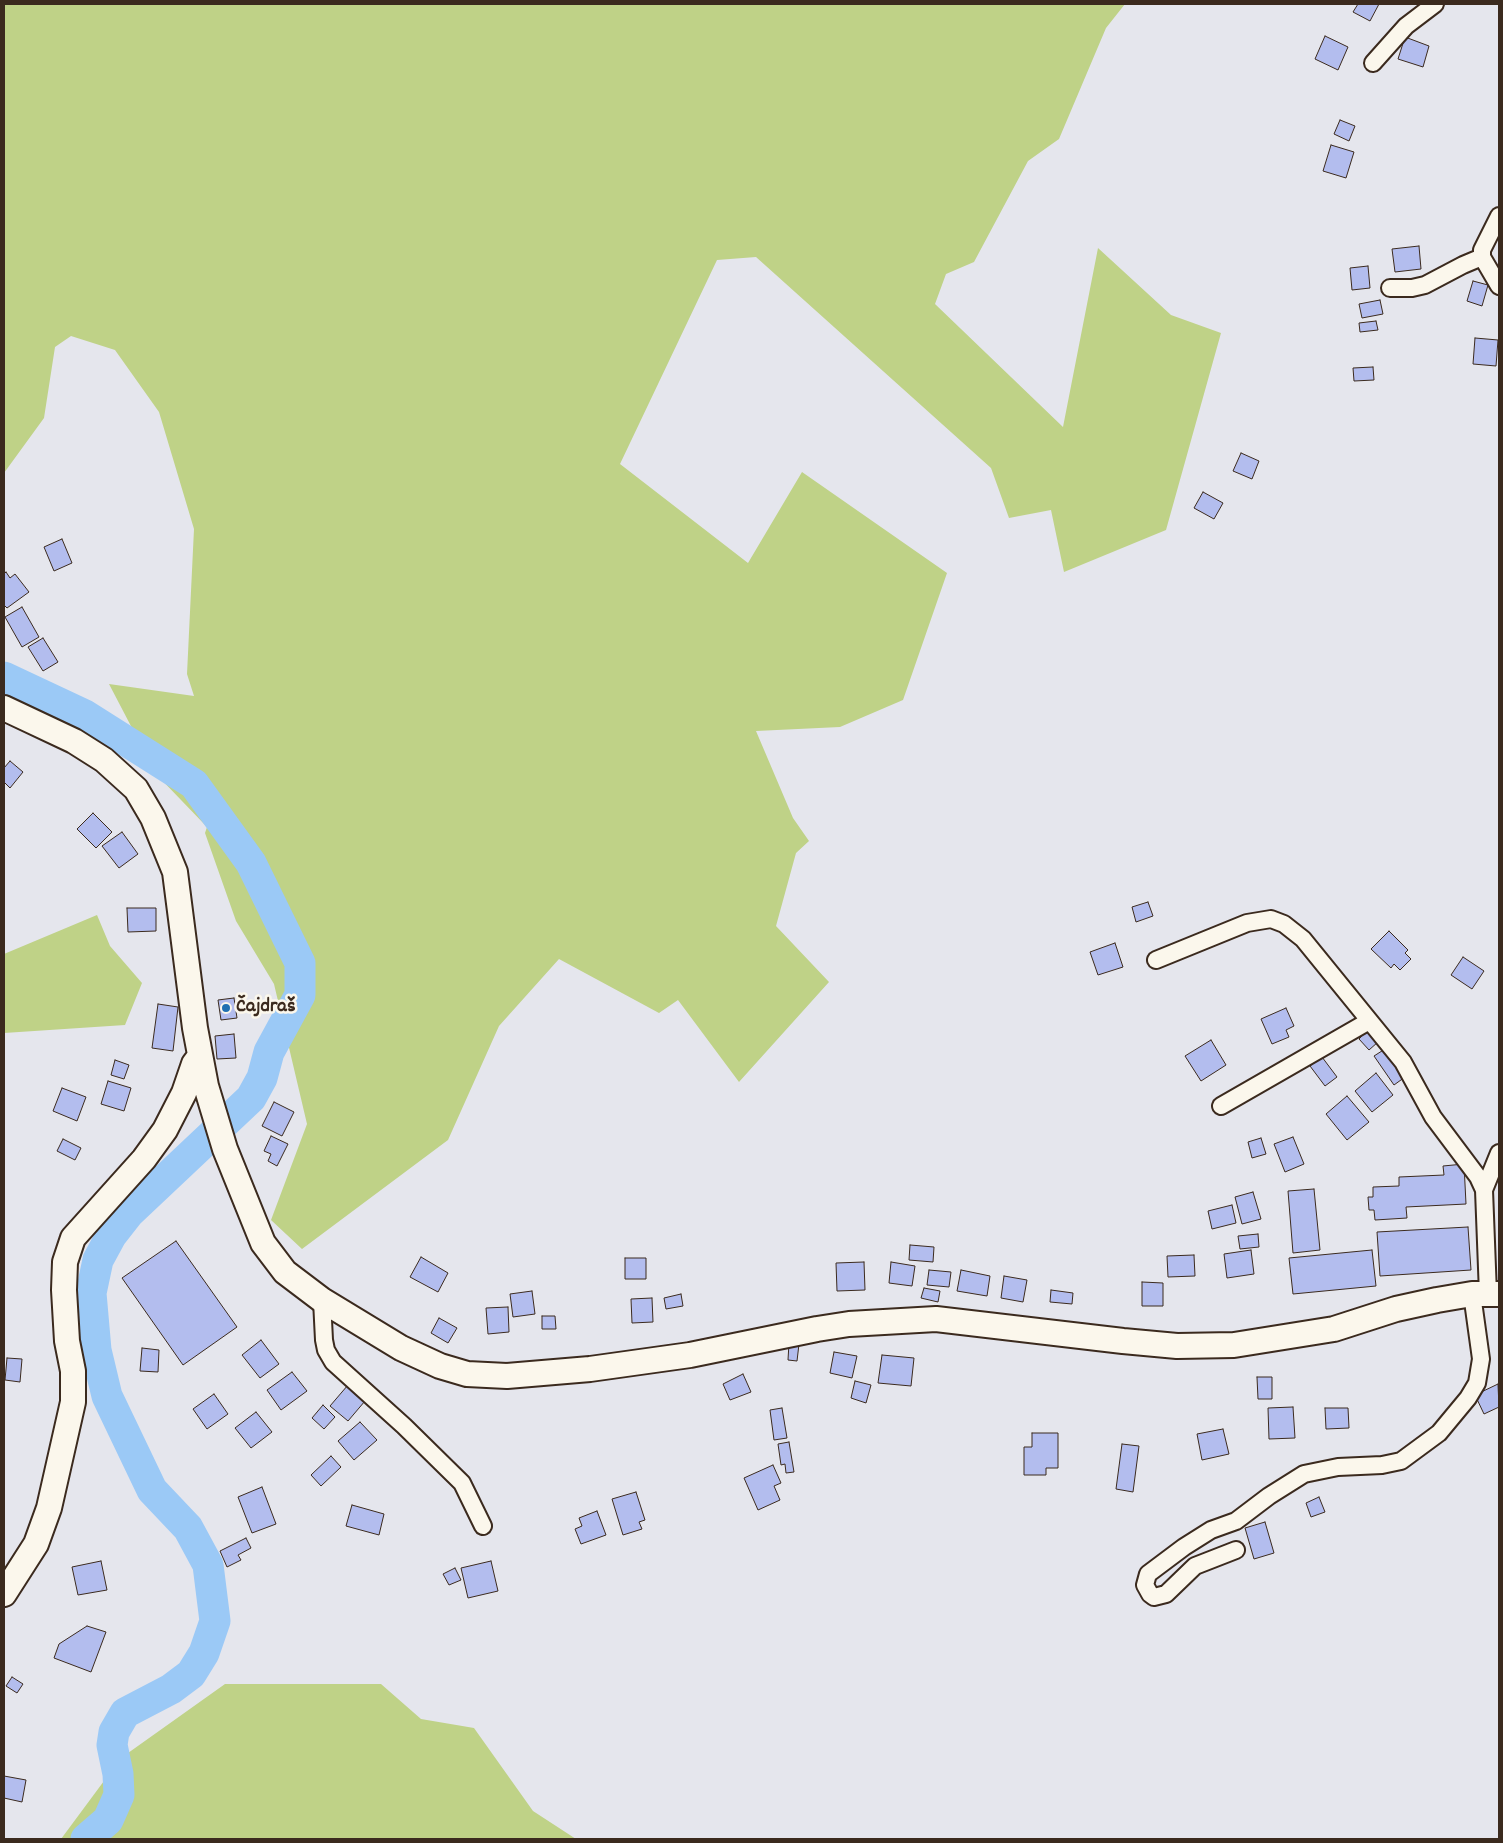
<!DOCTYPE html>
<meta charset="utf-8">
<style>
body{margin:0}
#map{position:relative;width:1503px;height:1843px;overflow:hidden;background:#e5e6ed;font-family:Dekko,sans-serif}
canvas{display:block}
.frame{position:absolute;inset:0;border:5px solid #3b2a1e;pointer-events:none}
</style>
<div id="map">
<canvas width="1503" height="1843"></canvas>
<div class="frame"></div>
</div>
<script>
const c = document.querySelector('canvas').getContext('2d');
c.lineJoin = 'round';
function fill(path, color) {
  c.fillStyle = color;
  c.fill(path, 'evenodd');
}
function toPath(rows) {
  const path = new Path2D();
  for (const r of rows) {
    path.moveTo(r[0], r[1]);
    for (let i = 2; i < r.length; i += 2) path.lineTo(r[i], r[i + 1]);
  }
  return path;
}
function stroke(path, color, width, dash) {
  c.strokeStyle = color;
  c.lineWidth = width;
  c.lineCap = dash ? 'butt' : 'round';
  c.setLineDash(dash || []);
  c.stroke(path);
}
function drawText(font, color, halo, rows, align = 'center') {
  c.font = font + ' Dekko,sans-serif';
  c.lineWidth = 5;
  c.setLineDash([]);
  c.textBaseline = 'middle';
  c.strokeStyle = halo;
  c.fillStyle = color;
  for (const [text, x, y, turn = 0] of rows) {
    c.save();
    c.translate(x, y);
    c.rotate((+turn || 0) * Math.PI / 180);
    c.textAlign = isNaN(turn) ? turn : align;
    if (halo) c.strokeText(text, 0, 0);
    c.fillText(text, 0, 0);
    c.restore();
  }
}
const green = toPath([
 [4,4,1125,4,1106,28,1059,139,1028,161,974,262,946,274,935,304,1063,427,1098,248,1171,315,1221,333,1166,530,1064,572,1051,510,1009,518,991,468,756,257,717,260,620,464,748,563,802,472,947,573,903,700,840,727,756,731,793,818,809,841,796,853,776,926,829,982,739,1082,678,1000,659,1013,559,959,499,1026,448,1140,302,1249,271,1220,307,1124,274,984,236,921,205,833,207,827,156,774,109,684,194,696,187,674,194,529,159,412,115,350,71,336,55,347,44,418,4,473],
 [97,915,110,946,142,983,125,1025,4,1033,4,954],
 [225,1684,381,1684,421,1719,474,1728,533,1811,576,1839,61,1839,121,1758]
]);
const river = toPath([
 [4,677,85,715,194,784,251,863,300,963,300,995,269,1052,262,1078,251,1098,129,1213,111,1236,98,1260,91,1293,96,1350,107,1396,152,1490,188,1528,208,1565,215,1621,204,1653,191,1674,171,1689,125,1713,114,1732,112,1745,118,1774,119,1795,108,1820,86,1839]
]);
const building = toPath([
 [1358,4,1379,4,1370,21,1353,12,1358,4],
 [1325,36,1348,47,1338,70,1315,59,1325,36],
 [1405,37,1429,46,1423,67,1398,59,1405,37],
 [1340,120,1355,126,1349,141,1334,134,1340,120],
 [1331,145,1354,152,1346,178,1323,171,1331,145],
 [1419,246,1421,269,1395,272,1392,249,1419,246],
 [1368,266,1370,288,1352,290,1350,268,1368,266],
 [1473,281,1488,285,1482,306,1467,301,1473,281],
 [1380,300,1383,314,1362,318,1359,304,1380,300],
 [1376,321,1378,330,1360,332,1359,323,1376,321],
 [1475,338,1498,340,1496,366,1473,364,1475,338],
 [1373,367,1374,380,1354,381,1353,368,1373,367],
 [1241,453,1259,461,1252,479,1233,471,1241,453],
 [1203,492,1223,503,1214,519,1194,508,1203,492],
 [62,539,72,563,54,571,44,547,62,539],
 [6,572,10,578,15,574,29,592,7,608,4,605,4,574,6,572],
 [22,607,39,637,22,647,5,617,22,607],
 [43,638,58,662,43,671,28,647,43,638],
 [10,761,23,772,10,788,4,782,4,768,10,761],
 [93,813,112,832,96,848,77,829,93,813],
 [122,832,138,854,119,868,102,846,122,832],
 [1148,902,1153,916,1136,922,1132,907,1148,902],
 [127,908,156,908,156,931,128,932,127,908],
 [1389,931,1408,950,1405,953,1411,959,1400,970,1394,964,1391,968,1371,949,1389,931],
 [1115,943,1123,967,1098,975,1090,952,1115,943],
 [1463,957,1484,971,1472,989,1451,975,1463,957],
 [234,998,237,1018,221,1020,218,1000,234,998],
 [158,1004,178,1007,173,1051,152,1048,158,1004],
 [1286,1008,1294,1026,1286,1030,1289,1037,1272,1044,1261,1019,1286,1008],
 [1367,1031,1378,1042,1369,1050,1359,1039,1367,1031],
 [234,1034,236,1058,217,1059,215,1036,234,1034],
 [1211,1040,1226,1065,1201,1081,1185,1056,1211,1040],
 [1385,1049,1405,1077,1394,1085,1374,1056,1385,1049],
 [1322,1057,1337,1077,1325,1086,1310,1066,1322,1057],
 [115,1060,129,1065,124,1079,111,1075,115,1060],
 [1376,1073,1393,1095,1372,1112,1355,1091,1376,1073],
 [108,1081,131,1088,124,1111,101,1104,108,1081],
 [62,1088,86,1097,77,1121,53,1111,62,1088],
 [1347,1096,1369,1122,1347,1140,1326,1114,1347,1096],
 [274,1102,294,1112,282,1136,262,1126,274,1102],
 [271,1136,288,1144,277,1166,268,1161,271,1154,264,1151,271,1136],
 [1293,1137,1304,1164,1285,1172,1274,1144,1293,1137],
 [1261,1138,1266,1154,1252,1158,1248,1142,1261,1138],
 [63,1139,81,1148,75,1160,57,1151,63,1139],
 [1464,1164,1466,1204,1406,1207,1407,1218,1375,1220,1374,1210,1369,1210,1368,1197,1373,1197,1373,1187,1399,1186,1399,1177,1444,1175,1443,1166,1464,1164],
 [1314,1189,1320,1250,1293,1253,1288,1191,1314,1189],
 [1253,1192,1261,1219,1242,1224,1235,1197,1253,1192],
 [1232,1205,1236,1223,1212,1229,1208,1211,1232,1205],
 [1468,1227,1471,1270,1380,1276,1377,1232,1468,1227],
 [1258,1234,1259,1247,1240,1249,1238,1236,1258,1234],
 [176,1241,237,1327,183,1365,122,1278,176,1241],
 [910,1245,934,1247,933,1262,909,1260,910,1245],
 [1251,1250,1254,1274,1227,1278,1224,1254,1251,1250],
 [1372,1250,1376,1286,1293,1294,1289,1258,1372,1250],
 [1194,1255,1195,1276,1168,1277,1167,1256,1194,1255],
 [421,1257,448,1273,438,1292,410,1277,421,1257],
 [625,1258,646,1258,646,1279,625,1279,625,1258],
 [864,1262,865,1290,837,1291,836,1263,864,1262],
 [891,1262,915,1266,912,1286,889,1283,891,1262],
 [929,1270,951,1272,949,1287,927,1285,929,1270],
 [961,1270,990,1276,987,1296,957,1291,961,1270],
 [1004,1276,1027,1280,1023,1302,1001,1298,1004,1276],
 [1142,1282,1163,1283,1163,1306,1142,1306,1142,1282],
 [924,1288,940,1291,938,1302,921,1298,924,1288],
 [1051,1290,1073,1293,1072,1304,1050,1302,1051,1290],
 [532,1291,535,1314,513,1317,510,1294,532,1291],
 [681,1294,683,1306,666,1309,664,1298,681,1294],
 [652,1298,653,1322,632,1323,631,1299,652,1298],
 [508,1307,509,1332,488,1334,486,1308,508,1307],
 [542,1316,555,1316,556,1329,542,1329,542,1316],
 [439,1318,457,1328,448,1343,431,1333,439,1318],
 [261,1340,279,1364,260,1378,242,1355,261,1340],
 [789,1343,799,1344,797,1361,788,1360,789,1343],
 [142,1348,159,1350,158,1372,140,1371,142,1348],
 [834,1352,857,1356,852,1378,830,1373,834,1352],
 [882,1355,914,1358,911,1386,878,1383,882,1355],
 [7,1358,22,1359,20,1382,5,1380,7,1358],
 [292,1372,307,1391,281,1410,267,1390,292,1372],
 [743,1374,751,1392,730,1400,723,1384,743,1374],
 [1257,1377,1272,1377,1272,1399,1258,1399,1257,1377],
 [855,1381,871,1385,866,1403,851,1398,855,1381],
 [1498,1384,1499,1407,1484,1414,1475,1395,1498,1384],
 [348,1385,365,1401,348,1421,330,1406,348,1385],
 [214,1394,228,1414,207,1429,193,1409,214,1394],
 [323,1405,335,1417,324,1429,312,1418,323,1405],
 [1293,1407,1295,1438,1269,1439,1268,1408,1293,1407],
 [782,1408,787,1438,774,1440,770,1410,782,1408],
 [1325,1408,1348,1408,1349,1428,1326,1429,1325,1408],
 [256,1412,272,1432,251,1448,235,1428,256,1412],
 [360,1422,377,1440,354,1460,338,1441,360,1422],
 [1223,1429,1229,1454,1202,1460,1197,1434,1223,1429],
 [1032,1433,1058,1433,1058,1468,1046,1468,1046,1475,1024,1475,1024,1447,1032,1447,1032,1433],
 [789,1442,794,1472,786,1473,785,1464,781,1465,778,1444,789,1442],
 [1122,1444,1139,1446,1133,1492,1116,1489,1122,1444],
 [331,1456,341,1467,321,1486,311,1475,331,1456],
 [773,1465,781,1483,774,1486,780,1500,758,1510,744,1478,773,1465],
 [262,1487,276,1524,252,1533,238,1497,262,1487],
 [636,1492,645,1520,639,1522,642,1529,623,1535,612,1499,636,1492],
 [1319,1497,1325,1512,1311,1517,1306,1503,1319,1497],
 [352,1505,384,1514,379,1535,346,1526,352,1505],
 [597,1511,606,1535,581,1544,575,1529,582,1526,579,1518,597,1511],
 [1265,1522,1274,1553,1254,1559,1245,1528,1265,1522],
 [246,1538,251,1548,238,1555,241,1560,227,1567,220,1551,246,1538],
 [101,1561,107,1590,78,1595,72,1567,101,1561],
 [491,1561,498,1591,468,1598,461,1568,491,1561],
 [455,1568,461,1580,449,1585,443,1574,455,1568],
 [87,1626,106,1632,91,1672,54,1658,59,1644,87,1626],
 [12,1677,23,1684,17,1693,6,1686,12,1677],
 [4,1776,26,1780,22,1802,4,1798,4,1776]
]);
const minor = toPath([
 [1373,63,1406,26,1435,4],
 [1499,216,1482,250,1482,257,1499,286],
 [1390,288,1412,288,1425,285,1463,265,1482,257],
 [1156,960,1247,923,1271,919,1284,924,1303,939,1403,1062,1433,1117,1478,1177,1484,1190,1488,1294],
 [1221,1106,1369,1021],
 [1484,1190,1499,1153],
 [322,1300,324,1340,326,1350,333,1362,404,1426,462,1483,483,1526],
 [1236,1550,1195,1566,1166,1594,1154,1597,1150,1594,1145,1585,1148,1574,1184,1547,1211,1530,1236,1521,1269,1496,1304,1474,1338,1467,1382,1465,1401,1461,1439,1433,1468,1398,1477,1383,1481,1359,1472,1294]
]);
const secondary = toPath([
 [4,708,74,741,104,760,136,789,153,818,175,872,195,1028,206,1086,225,1149,263,1243,285,1272,322,1300,401,1348,440,1366,467,1374,507,1376,590,1369,690,1355,817,1329,849,1324,936,1319,1123,1341,1177,1346,1234,1345,1334,1329,1396,1309,1437,1300,1472,1294,1499,1294],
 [4,1594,36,1544,49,1508,73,1402,73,1371,67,1341,64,1290,65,1262,73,1238,144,1159,165,1130,184,1093,194,1064,200,1056]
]);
const markers = [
 [226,1008,5,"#1f6fb2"]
];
const poiNames = [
 ["Čajdraš",236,1008]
];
fill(green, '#bfd287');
stroke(river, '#9bc9f6', 31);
fill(building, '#b3bdee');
stroke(building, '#3b2a1e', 1);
stroke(minor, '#3b2a1e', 20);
stroke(secondary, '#3b2a1e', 28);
stroke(minor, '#fbf7ec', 16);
stroke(secondary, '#fbf7ec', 24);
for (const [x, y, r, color] of markers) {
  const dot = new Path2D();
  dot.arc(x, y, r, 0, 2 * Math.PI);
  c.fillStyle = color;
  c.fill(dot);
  stroke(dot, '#fbf7ec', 2);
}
drawText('bold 20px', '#3b2a1e', '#fbf7ec', poiNames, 'left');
</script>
